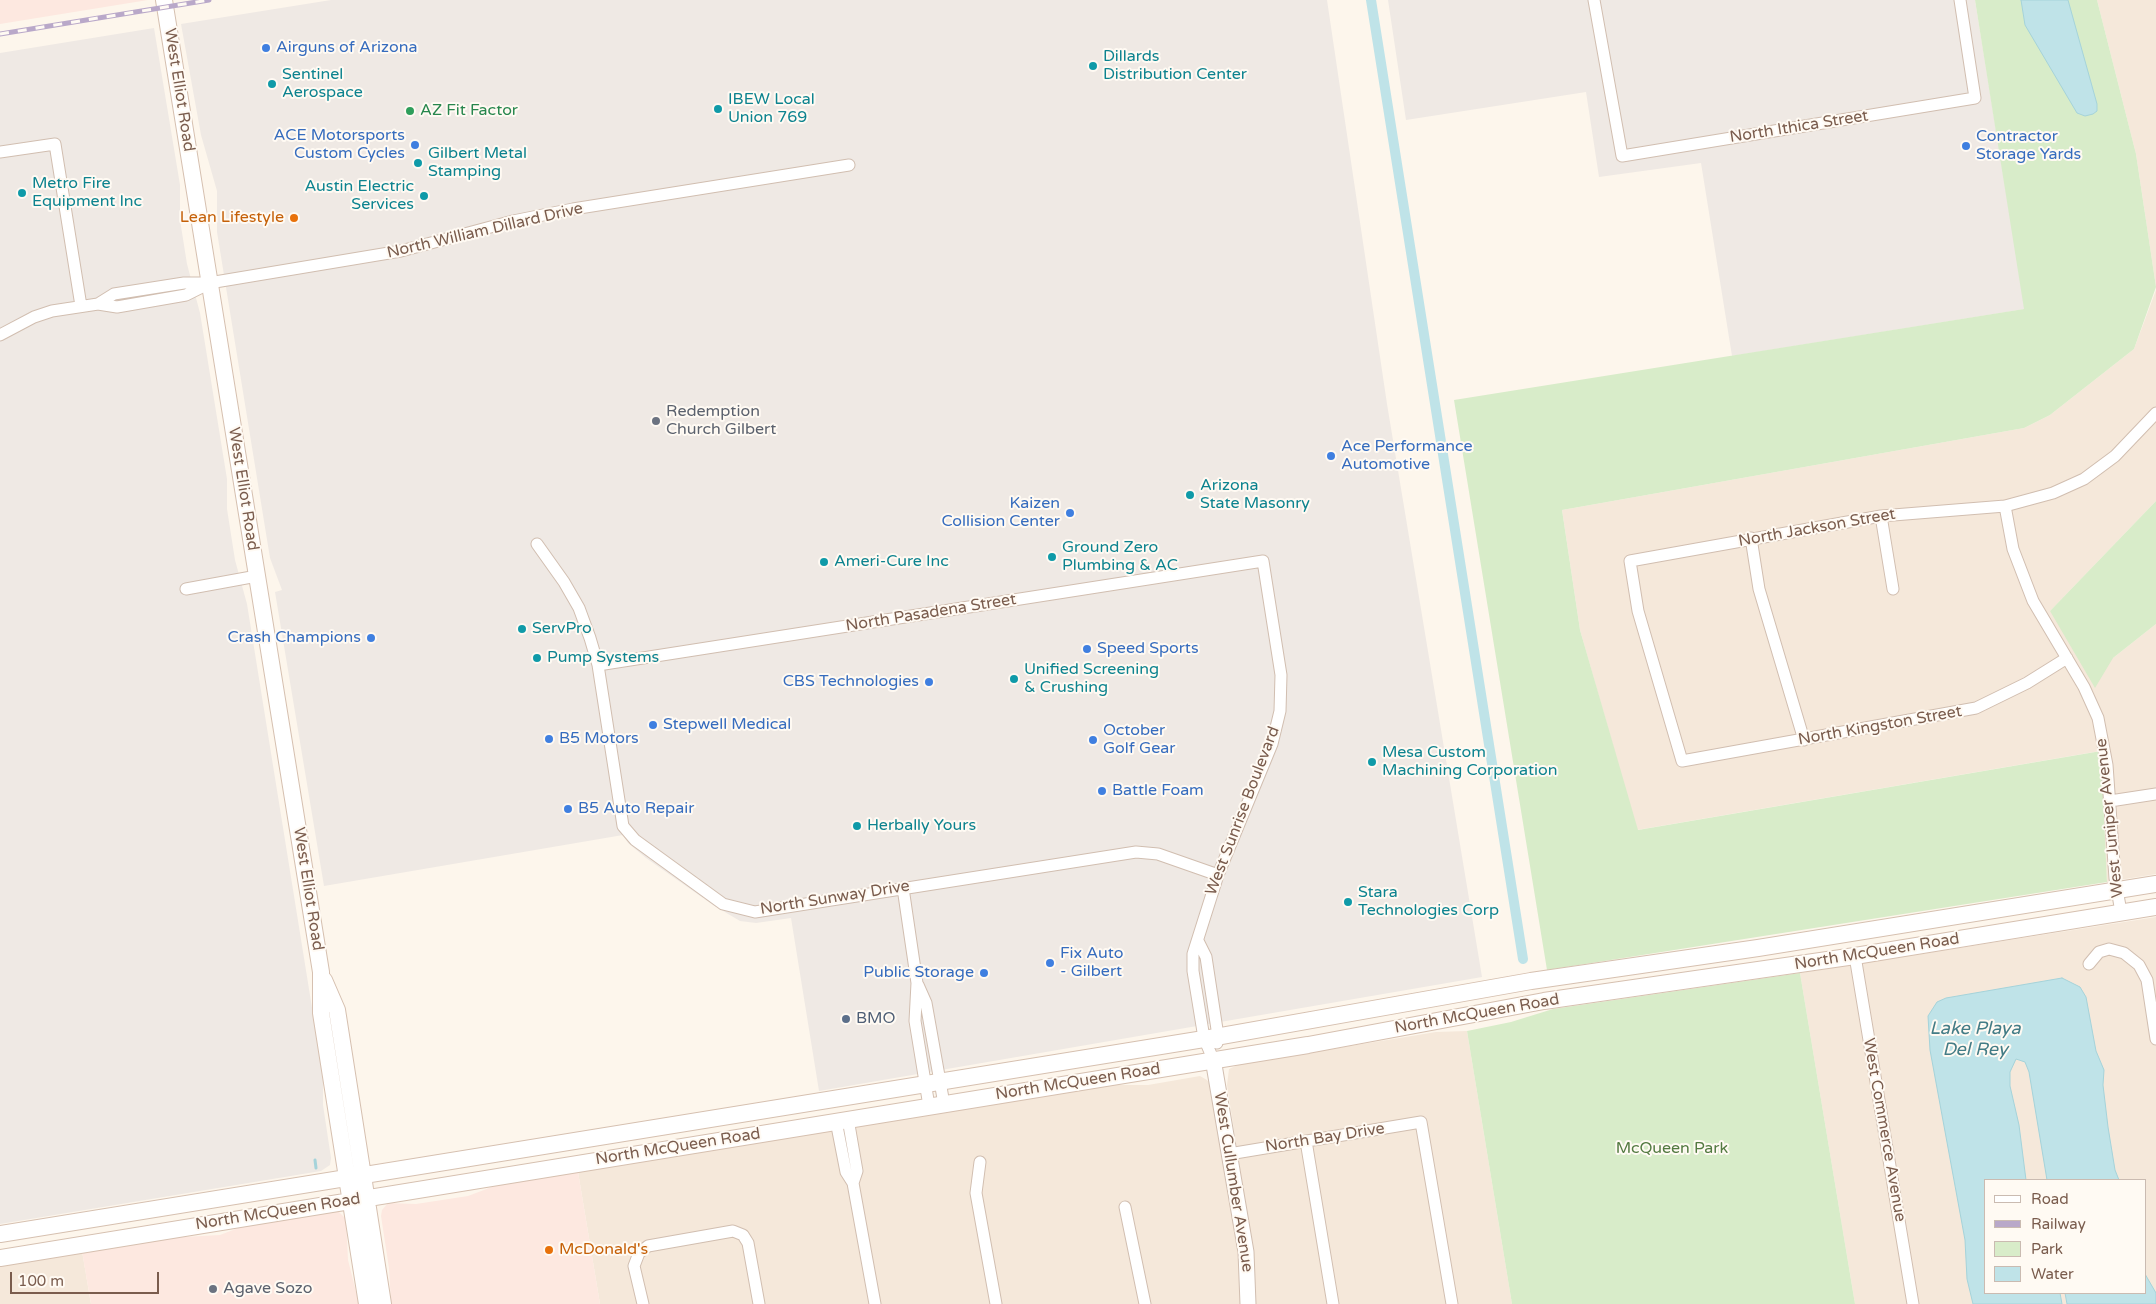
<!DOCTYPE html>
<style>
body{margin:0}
#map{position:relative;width:2156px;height:1304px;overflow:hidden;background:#fdf6ec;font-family:"Varela Round",sans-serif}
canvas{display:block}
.legend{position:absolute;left:1984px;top:1179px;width:162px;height:115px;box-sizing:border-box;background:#fffaf3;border:1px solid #cabbb1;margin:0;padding:6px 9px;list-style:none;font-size:15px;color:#7a5c4d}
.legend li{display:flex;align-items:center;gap:10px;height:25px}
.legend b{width:25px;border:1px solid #cabbb1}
.scale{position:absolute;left:10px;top:1272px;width:149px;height:22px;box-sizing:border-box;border:2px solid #7a5c4d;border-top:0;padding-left:6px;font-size:15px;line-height:18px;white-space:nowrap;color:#7a5c4d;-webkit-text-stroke:4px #fffaf3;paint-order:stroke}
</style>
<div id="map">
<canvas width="2156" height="1304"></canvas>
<ul class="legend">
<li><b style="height:6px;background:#fff"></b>Road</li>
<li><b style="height:6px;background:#b9a8c9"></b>Railway</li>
<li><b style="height:14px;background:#d8ecc9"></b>Park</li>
<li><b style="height:14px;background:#bfe3e8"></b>Water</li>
</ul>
<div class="scale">100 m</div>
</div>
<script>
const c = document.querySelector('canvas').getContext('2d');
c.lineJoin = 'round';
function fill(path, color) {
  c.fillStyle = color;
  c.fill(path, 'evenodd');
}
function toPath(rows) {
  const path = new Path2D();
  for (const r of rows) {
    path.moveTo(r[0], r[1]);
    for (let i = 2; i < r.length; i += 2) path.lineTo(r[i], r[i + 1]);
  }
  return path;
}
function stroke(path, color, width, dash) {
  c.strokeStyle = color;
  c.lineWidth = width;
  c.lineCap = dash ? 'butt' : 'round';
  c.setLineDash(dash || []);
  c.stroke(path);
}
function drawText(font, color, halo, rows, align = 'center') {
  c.font = font + ' "Varela Round",sans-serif';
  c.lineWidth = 4;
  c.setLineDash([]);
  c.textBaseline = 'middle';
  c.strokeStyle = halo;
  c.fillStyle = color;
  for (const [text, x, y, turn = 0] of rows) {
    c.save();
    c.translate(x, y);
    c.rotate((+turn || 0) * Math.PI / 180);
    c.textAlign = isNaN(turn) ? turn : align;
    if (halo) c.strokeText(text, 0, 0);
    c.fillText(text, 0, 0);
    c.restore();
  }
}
const residential = toPath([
 [2097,0,2156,0,2156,287,2136,154],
 [2156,290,2156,501,2050,611,2113,658,2156,624,2156,874,2107,882,2100,751,1637,830,1580,630,1562,510,2024,428,2050,415,2134,349],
 [2156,917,2156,1304,1855,1304,1800,973],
 [1985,1180,2145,1180,2145,1293,1985,1293],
 [1467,1031,1512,1304,1256,1304,1254,1260,1227,1085,1229,1069,1240,1064,1436,1032],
 [1200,1076,1207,1080,1212,1087,1240,1259,1242,1304,600,1304,578,1172,1113,1085,1148,1085],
 [82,1251,91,1304,0,1304,0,1265]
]);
const commercial = toPath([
 [0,0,148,0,0,24],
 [578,1172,600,1304,391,1304,389,1268,381,1216,382,1210,388,1203,416,1204,468,1196,497,1185],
 [338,1211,346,1219,348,1260,359,1304,91,1304,82,1251,166,1238,220,1235,246,1225]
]);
const industrial = toPath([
 [331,0,1327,0,1387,404,1482,977,819,1091,791,918,756,923,740,921,713,905,646,858,628,843,623,835,324,886,275,592,282,590,270,558,217,232,217,191,201,135,181,24],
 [1388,0,1975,0,2025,309,1732,356,1701,163,1599,177,1586,92,1406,120],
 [154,28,180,185,180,220,187,264,200,313,227,479,227,509,235,560,247,604,323,1076,323,1105,331,1158,330,1165,321,1171,0,1224,0,53]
]);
const green = toPath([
 [1975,0,2097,0,2136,154,2156,287,2134,349,2050,415,2024,428,1562,510,1580,630,1638,830,2101,751,2107,882,1547,970,1454,400,2024,309],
 [2156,501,2156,624,2113,658,2095,688,2050,611],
 [1800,973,1855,1304,1512,1304,1467,1031,1511,1022,1553,1009]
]);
const water = toPath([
 [2021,0,2068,0,2097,104,2097,111,2093,114,2085,116,2077,113,2025,25,2021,0],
 [2062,978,2080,987,2086,997,2096,1051,2104,1070,2103,1085,2108,1127,2115,1170,2119,1180,2047,1180,2029,1072,2025,1062,2016,1059,2010,1072,2010,1086,2019,1125,2026,1180,1985,1180,1985,1293,2060,1293,2062,1304,1973,1304,1967,1279,1965,1240,1930,1050,1928,1016,1937,1002,1946,998,2062,978],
 [2145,1274,2156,1293,2156,1304,2067,1304,2065,1293,2145,1293,2145,1274]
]);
const stream = toPath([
 [315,1160,316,1168]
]);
const canal = toPath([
 [1371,0,1523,959]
]);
const minor = toPath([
 [1594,0,1622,156,1975,98,1960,0],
 [0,152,55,144,81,306],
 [98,304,114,294,184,283,209,283,401,251,513,221,573,209,849,165],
 [0,335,34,317,52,311,98,304,117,307,186,295,208,284],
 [2005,506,2013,549,2033,601,2084,687,2098,718,2107,765,2115,878,2121,912],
 [1881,516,1893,589],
 [1751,538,1759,589,1804,740],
 [537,544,564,582,579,608,590,638,598,665,623,826,635,840,723,904,755,912,1136,852,1158,854,1218,875],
 [186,589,257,576],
 [2067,658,2027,683,1976,708,1682,761,1638,611,1630,561,1881,516,2005,506,2053,493,2084,479,2115,456,2156,413],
 [598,665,1263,561,1281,675,1280,711,1272,744,1218,875,1193,954,1193,971,1204,1038,1213,1059],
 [2110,801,2156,794],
 [903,888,917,983,915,1021,929,1106],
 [1198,941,1206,957,1218,1036,1217,1043],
 [1855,956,1913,1304],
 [2089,964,2099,952,2109,949,2124,953,2139,965,2147,980,2156,1039],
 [918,985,926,1003,944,1104],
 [848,1119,857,1171,853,1183],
 [836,1121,846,1172,853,1183,875,1304],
 [1306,1141,1333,1304],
 [1229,1154,1421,1122,1452,1304],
 [980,1162,976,1193,996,1304],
 [1125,1207,1145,1304],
 [643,1304,634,1266,639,1253,648,1246,733,1231,743,1235,748,1243,759,1304]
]);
const tertiary = toPath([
 [1213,1059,1246,1252,1248,1304]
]);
const secondary = toPath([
 [164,0,321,972,321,1013,367,1304],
 [324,980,337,1010,383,1304],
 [0,1234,1210,1038,1531,981,1758,948,2156,884],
 [0,1258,1308,1045,1544,1001,1855,956,2156,907]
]);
const rail = toPath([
 [0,34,209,0]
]);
const markers = [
 [266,48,5,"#3f7fe0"],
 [1093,66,5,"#0f9aa8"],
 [272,84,5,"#0f9aa8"],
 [718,109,5,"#0f9aa8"],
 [410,111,5,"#2e9e5b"],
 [415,145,5,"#3f7fe0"],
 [1966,146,5,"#3f7fe0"],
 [418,163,5,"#0f9aa8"],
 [22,193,5,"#0f9aa8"],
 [424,196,5,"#0f9aa8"],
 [294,218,5,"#e8710a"],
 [656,421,5,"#6b7280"],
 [1331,456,5,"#3f7fe0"],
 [1190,495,5,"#0f9aa8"],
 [1070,513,5,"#3f7fe0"],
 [1052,557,5,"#0f9aa8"],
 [824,562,5,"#0f9aa8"],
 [522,629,5,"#0f9aa8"],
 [371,638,5,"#3f7fe0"],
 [1087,649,5,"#3f7fe0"],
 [537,658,5,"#0f9aa8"],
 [1014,679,5,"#0f9aa8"],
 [929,682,5,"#3f7fe0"],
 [653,725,5,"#3f7fe0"],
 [549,739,5,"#3f7fe0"],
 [1093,740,5,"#3f7fe0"],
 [1372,762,5,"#0f9aa8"],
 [1102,791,5,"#3f7fe0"],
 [568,809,5,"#3f7fe0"],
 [857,826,5,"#0f9aa8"],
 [1348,902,5,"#0f9aa8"],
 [1050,963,5,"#3f7fe0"],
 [984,973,5,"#3f7fe0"],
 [846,1019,5,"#5c6f8a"],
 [549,1250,5,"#e8710a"],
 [213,1289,5,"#6b7280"]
];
const shopNames = [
 ["Airguns of Arizona",276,48],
 ["ACE Motorsports",405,136,"right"],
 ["Custom Cycles",405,154,"right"],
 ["Contractor",1976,137],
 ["Storage Yards",1976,155],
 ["Ace Performance",1341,447],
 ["Automotive",1341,465],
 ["Kaizen",1060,504,"right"],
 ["Collision Center",1060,522,"right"],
 ["Crash Champions",361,638,"right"],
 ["Speed Sports",1097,649],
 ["CBS Technologies",919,682,"right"],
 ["Stepwell Medical",663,725],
 ["October",1103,731],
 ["Golf Gear",1103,749],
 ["B5 Motors",559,739],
 ["Battle Foam",1112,791],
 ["B5 Auto Repair",578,809],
 ["Fix Auto",1060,954],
 ["- Gilbert",1060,972],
 ["Public Storage",974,973,"right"]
];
const cultureNames = [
 ["Dillards",1103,57],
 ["Distribution Center",1103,75],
 ["Sentinel",282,75],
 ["Aerospace",282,93],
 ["IBEW Local",728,100],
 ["Union 769",728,118],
 ["Gilbert Metal",428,154],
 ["Stamping",428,172],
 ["Metro Fire",32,184],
 ["Equipment Inc",32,202],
 ["Austin Electric",414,187,"right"],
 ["Services",414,205,"right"],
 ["Arizona",1200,486],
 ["State Masonry",1200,504],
 ["Ground Zero",1062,548],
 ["Plumbing & AC",1062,566],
 ["Ameri-Cure Inc",834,562],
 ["ServPro",532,629],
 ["Pump Systems",547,658],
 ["Unified Screening",1024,670],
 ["& Crushing",1024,688],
 ["Mesa Custom",1382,753],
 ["Machining Corporation",1382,771],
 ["Herbally Yours",867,826],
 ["Stara",1358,893],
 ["Technologies Corp",1358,911]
];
const streetNames = [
 ["West Elliot Road",179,90,81],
 ["North Ithica Street",1799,127,-9],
 ["North William Dillard Drive",485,231,-13],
 ["West Elliot Road",243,489,81],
 ["North Jackson Street",1817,528,-10],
 ["North Pasadena Street",931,613,-9],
 ["North Kingston Street",1880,726,-10],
 ["West Sunrise Boulevard",1243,811,-69],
 ["West Juniper Avenue",2110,818,-96],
 ["West Elliot Road",308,889,81],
 ["North Sunway Drive",835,898,-9],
 ["North McQueen Road",1877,952,-9],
 ["North McQueen Road",1477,1014,-10],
 ["North McQueen Road",1078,1082,-9],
 ["West Commerce Avenue",1884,1130,80],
 ["North Bay Drive",1325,1138,-9],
 ["North McQueen Road",678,1147,-9],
 ["West Cullumber Avenue",1233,1182,81],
 ["North McQueen Road",278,1212,-9]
];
const leisureNames = [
 ["AZ Fit Factor",420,111]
];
const foodNames = [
 ["Lean Lifestyle",284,218],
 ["McDonald's",559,1250,"left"]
];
const worshipNames = [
 ["Redemption",666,412],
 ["Church Gilbert",666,430],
 ["Agave Sozo",223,1289]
];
const serviceNames = [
 ["BMO",856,1019]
];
const parkNames = [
 ["McQueen Park",1672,1149]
];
const waterNames = [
 ["Lake Playa",1975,1029],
 ["Del Rey",1975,1050]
];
fill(residential, '#f5e8da');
fill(commercial, '#fde8e0');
fill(industrial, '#efe9e4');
fill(green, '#d8ecc9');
fill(water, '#bfe3e8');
stroke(water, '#a5d3da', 1);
stroke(stream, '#a5d3da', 3);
stroke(canal, '#bfe3e8', 10);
stroke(minor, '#d1beb0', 13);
stroke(tertiary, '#d1beb0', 17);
stroke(secondary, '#d6c0b0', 18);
stroke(minor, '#fff', 11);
stroke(tertiary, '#fff', 15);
stroke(secondary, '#fff', 16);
stroke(rail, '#b9a8c9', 5);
stroke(rail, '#fffaf3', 3, [9]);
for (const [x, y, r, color] of markers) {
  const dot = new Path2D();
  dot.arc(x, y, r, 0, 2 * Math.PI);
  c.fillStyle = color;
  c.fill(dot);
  stroke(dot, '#fffaf3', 2);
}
drawText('16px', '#366cbe', '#fffaf3', shopNames, 'left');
drawText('16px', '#0d838f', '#fffaf3', cultureNames, 'left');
drawText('16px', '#7a5c4d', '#fffaf3', streetNames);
drawText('16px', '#27864d', '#fffaf3', leisureNames, 'left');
drawText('16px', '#c56008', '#fffaf3', foodNames, 'right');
drawText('16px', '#5b616d', '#fffaf3', worshipNames, 'left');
drawText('16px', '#4e5e75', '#fffaf3', serviceNames, 'left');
drawText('16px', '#537a41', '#fffaf3', parkNames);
drawText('italic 18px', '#437c86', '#fffaf3', waterNames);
</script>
